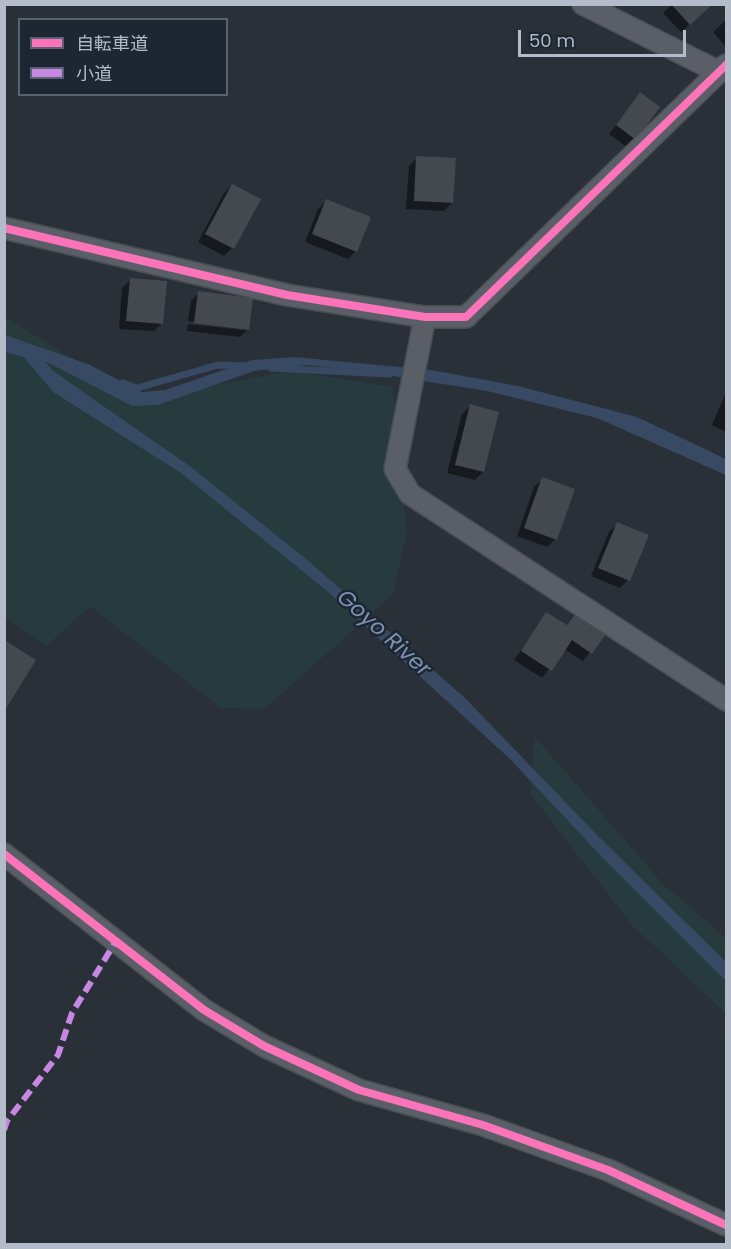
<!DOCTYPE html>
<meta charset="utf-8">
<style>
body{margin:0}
#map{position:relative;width:731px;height:1249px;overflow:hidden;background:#2a3038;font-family:Poppins,"Noto Sans JP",sans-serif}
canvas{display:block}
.frame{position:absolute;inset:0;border:6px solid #b4bcc9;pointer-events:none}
.legend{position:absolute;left:18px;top:18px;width:210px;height:78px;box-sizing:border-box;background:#1d2633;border:2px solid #59626f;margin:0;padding:8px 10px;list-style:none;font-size:18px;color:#b4bcc9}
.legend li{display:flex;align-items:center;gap:12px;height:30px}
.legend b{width:30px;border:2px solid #59626f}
.scale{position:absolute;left:518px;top:30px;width:168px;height:27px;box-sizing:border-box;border:3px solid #b4bcc9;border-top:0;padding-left:8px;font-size:18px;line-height:21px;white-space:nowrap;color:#b4bcc9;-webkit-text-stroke:4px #1d2633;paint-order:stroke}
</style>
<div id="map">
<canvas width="731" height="1249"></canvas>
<div class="frame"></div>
<ul class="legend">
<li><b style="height:8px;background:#fb73b8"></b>自転車道</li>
<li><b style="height:8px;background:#c787e3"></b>小道</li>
</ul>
<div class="scale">50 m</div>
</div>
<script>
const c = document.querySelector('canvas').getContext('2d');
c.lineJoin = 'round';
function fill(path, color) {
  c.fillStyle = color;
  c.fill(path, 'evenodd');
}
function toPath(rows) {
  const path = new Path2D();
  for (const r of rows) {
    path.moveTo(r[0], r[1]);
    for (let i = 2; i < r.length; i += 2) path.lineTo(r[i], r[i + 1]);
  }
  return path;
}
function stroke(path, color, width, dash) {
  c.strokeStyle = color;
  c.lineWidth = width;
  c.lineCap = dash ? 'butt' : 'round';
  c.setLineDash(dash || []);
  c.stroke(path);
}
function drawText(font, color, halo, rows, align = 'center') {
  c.font = font + ' Poppins,sans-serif';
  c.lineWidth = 5;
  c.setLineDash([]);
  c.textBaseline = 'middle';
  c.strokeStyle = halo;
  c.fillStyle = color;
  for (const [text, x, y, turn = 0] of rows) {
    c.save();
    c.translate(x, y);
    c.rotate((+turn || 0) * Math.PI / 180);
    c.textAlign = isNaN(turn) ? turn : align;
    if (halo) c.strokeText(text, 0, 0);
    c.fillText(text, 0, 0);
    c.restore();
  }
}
const green = toPath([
 [4,316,138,400,290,371,393,387,407,532,393,595,264,709,221,708,90,606,46,646,5,618],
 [535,737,663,884,726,938,726,1014,633,926,530,794]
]);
const water = toPath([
 [5,335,88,364,142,392,165,390,253,360,294,357,431,370,518,386,637,417,726,459,726,475,597,418,487,391,380,374,307,365,254,371,158,405,132,406,45,361,53,371,191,467,305,558,465,698,599,837,726,962,726,981,602,857,510,759,327,591,181,473,53,392,24,357,5,352]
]);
const shadow = toPath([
 [712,4,681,32,663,13,671,5],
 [726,20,726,47,713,32],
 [640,94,635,139,627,147,609,134],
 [417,158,452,203,444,211,406,209,409,166],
 [232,185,259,200,232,248,224,256,198,242,224,193],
 [326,201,356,251,348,259,305,242,318,209],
 [131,279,162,323,154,331,119,329,122,288],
 [199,293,248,329,240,337,187,331,188,324,243,330,243,327,188,321,191,301],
 [726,392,726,432,712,425],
 [470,406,483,472,475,480,447,473,462,414],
 [543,479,556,539,547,547,517,536,534,487],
 [618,524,628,580,620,588,591,576,609,532],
 [577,609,613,621,583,661,564,649,542,678,514,660,547,614,566,626]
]);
const stream = toPath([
 [271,368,389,374],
 [123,383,137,388,218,365,245,366]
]);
const building = toPath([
 [671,4,713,4,690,25],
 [640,92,660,107,636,140,616,125],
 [416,156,456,158,453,203,414,201],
 [232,184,261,199,234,249,205,234],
 [326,199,371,217,357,252,312,234],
 [130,278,167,281,163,324,126,321],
 [198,291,253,298,249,330,194,323],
 [470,404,499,412,484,472,455,465],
 [542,477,575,489,557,540,524,528],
 [617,522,649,535,630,581,598,568],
 [585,599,615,621,592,654,572,640,552,671,521,651,546,612,567,625],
 [6,641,36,660,4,712,4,643]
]);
const minor = toPath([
 [583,4,719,72],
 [4,228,287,295,425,317,466,317,726,65],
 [425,317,395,469,410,494,726,700],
 [4,854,204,1010,264,1046,359,1090,483,1125,608,1170,726,1225]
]);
const quiet = toPath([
 [4,1130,7,1121,58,1055,72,1013,116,941]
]);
const cycleway = toPath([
 [4,228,287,295,425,317,466,317,726,65],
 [4,854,204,1010,264,1046,359,1090,483,1125,608,1170,726,1225]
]);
const waterNames = [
 ["Goyo River",383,634,42]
];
fill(green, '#273a3e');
fill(water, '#384963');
fill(shadow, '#0007');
stroke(stream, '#384963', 7);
fill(building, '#444950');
stroke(minor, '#484c53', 24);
stroke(minor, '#5a5e66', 21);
stroke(quiet, '#c787e3', 6, [12, 6]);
stroke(cycleway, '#fb73b8', 8);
drawText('italic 22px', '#7c92b1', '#1d2633', waterNames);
</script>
